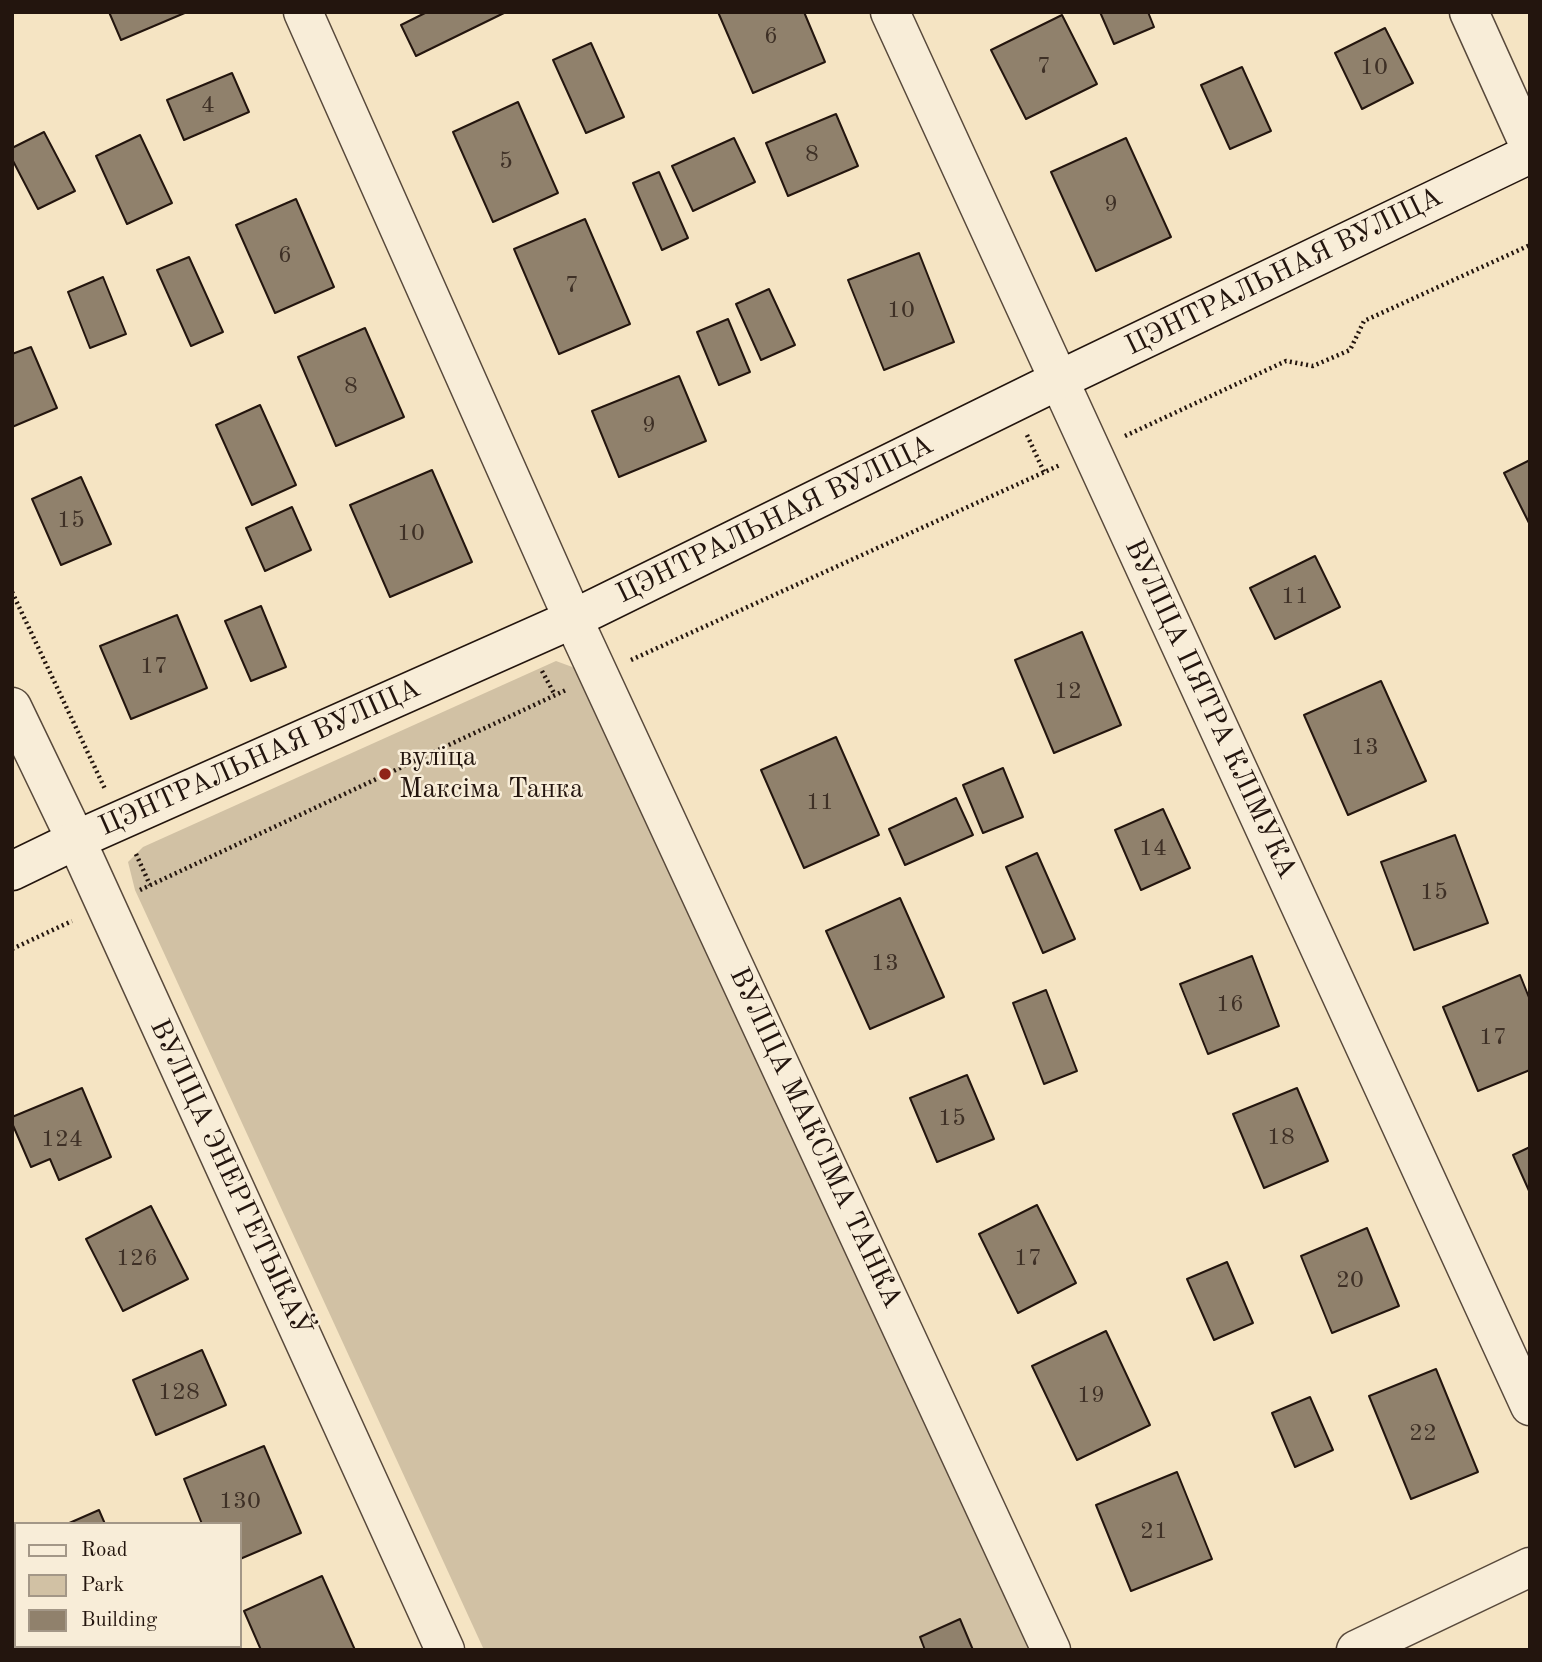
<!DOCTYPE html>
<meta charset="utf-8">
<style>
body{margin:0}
#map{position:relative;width:1542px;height:1662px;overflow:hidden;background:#f5e4c3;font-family:"Old Standard TT",serif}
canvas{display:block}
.frame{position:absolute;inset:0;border:14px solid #23150e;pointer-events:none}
.legend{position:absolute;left:14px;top:1522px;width:228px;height:126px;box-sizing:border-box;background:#f8edd8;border:2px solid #a39787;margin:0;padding:9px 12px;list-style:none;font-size:21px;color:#23150e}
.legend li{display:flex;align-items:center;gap:14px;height:35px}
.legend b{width:35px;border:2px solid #a39787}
</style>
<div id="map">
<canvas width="1542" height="1662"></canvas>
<div class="frame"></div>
<ul class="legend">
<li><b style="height:9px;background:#f8edd8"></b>Road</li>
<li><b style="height:19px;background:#d1c1a4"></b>Park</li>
<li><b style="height:19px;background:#90816c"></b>Building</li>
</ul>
</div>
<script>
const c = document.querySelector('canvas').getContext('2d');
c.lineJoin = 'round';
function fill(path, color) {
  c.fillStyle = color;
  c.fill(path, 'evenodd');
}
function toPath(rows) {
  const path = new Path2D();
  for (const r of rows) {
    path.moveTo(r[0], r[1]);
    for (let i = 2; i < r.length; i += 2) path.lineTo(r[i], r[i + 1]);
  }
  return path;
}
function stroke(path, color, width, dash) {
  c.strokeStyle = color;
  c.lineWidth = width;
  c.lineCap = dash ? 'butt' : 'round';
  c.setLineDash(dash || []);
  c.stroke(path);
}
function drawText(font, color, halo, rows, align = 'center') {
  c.font = font + ' "Old Standard TT",serif';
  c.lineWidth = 5;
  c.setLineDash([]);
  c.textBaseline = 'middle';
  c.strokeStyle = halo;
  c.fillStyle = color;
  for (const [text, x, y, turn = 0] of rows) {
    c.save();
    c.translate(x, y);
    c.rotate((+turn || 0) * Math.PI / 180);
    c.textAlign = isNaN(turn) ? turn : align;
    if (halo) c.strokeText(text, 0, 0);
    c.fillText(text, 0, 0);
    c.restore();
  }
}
const green = toPath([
 [556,661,575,668,1031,1650,484,1650,135,890,128,862,143,847]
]);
const building = toPath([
 [109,12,187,12,121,40,109,12],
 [427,12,506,12,416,56,401,25,427,12],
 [718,12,804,12,825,62,753,93,718,12],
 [1100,12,1148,12,1154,27,1114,44,1100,12],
 [1062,15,1097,84,1026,119,991,50,1062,15],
 [1385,28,1413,83,1362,109,1335,53,1385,28],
 [591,43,624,117,586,133,553,60,591,43],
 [1242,67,1271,131,1230,149,1201,85,1242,67],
 [232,73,249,112,184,140,167,100,232,73],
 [518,102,558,193,493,222,453,132,518,102],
 [836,114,858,166,788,196,766,143,836,114],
 [44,132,75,191,38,209,12,159,12,148,44,132],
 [140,135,172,203,127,224,96,156,140,135],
 [734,138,755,182,693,211,672,166,734,138],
 [1126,138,1171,237,1096,271,1051,172,1126,138],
 [659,172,688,238,662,250,633,183,659,172],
 [296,199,334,287,275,313,236,225,296,199],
 [585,219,630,324,559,354,514,249,585,219],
 [919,253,954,342,884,370,848,280,919,253],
 [189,257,223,332,191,346,157,270,189,257],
 [103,277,126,334,90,348,68,292,103,277],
 [769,289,795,345,761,360,736,304,769,289],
 [728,319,750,372,719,385,697,332,728,319],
 [365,328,404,417,336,446,298,357,365,328],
 [31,347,57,408,12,427,12,354,31,347],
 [679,376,706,441,619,477,592,411,679,376],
 [260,405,296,485,252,505,216,425,260,405],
 [1530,460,1530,525,1504,473,1530,460],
 [432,470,472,562,390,597,350,505,432,470],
 [81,477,111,544,61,565,32,499,81,477],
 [292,507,311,550,265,571,246,528,292,507],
 [1315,556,1340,607,1275,639,1250,588,1315,556],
 [261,606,286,667,251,681,225,621,261,606],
 [177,615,207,688,131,719,100,646,177,615],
 [1082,632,1121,725,1054,753,1015,660,1082,632],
 [1381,681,1426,781,1348,815,1304,715,1381,681],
 [836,737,879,835,804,868,761,770,836,737],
 [1003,768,1023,817,983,833,963,785,1003,768],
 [956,798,973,835,905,865,889,829,956,798],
 [1163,809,1190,868,1141,890,1115,830,1163,809],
 [1455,835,1488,923,1414,950,1381,862,1455,835],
 [1037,853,1075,939,1043,953,1006,867,1037,853],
 [900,898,944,997,870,1029,826,931,900,898],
 [1252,956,1279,1026,1208,1054,1180,984,1252,956],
 [1520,975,1530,1000,1530,1070,1478,1091,1443,1007,1520,975],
 [1046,990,1077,1071,1044,1084,1013,1003,1046,990],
 [967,1075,994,1139,937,1162,910,1098,967,1075],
 [82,1088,111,1157,59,1180,50,1159,31,1167,12,1123,12,1117,82,1088],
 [1297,1088,1328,1161,1264,1188,1233,1114,1297,1088],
 [1530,1147,1530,1193,1513,1155,1530,1147],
 [1037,1205,1076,1283,1018,1313,979,1234,1037,1205],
 [151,1206,188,1279,123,1311,86,1239,151,1206],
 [1367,1228,1399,1306,1332,1333,1301,1256,1367,1228],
 [1227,1262,1253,1323,1214,1340,1187,1279,1227,1262],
 [1106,1331,1150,1425,1077,1460,1032,1366,1106,1331],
 [202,1350,226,1405,156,1435,133,1380,202,1350],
 [1436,1369,1478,1472,1411,1499,1369,1396,1436,1369],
 [1310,1397,1333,1450,1295,1467,1272,1413,1310,1397],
 [264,1446,301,1533,240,1559,240,1524,202,1524,184,1479,264,1446],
 [1177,1472,1212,1559,1131,1591,1096,1505,1177,1472],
 [99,1510,105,1524,67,1524,99,1510],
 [16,1556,16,1630,12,1631,12,1558,16,1556],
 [322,1576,355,1650,261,1650,244,1611,322,1576],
 [960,1619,973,1650,925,1650,920,1637,960,1619],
 [143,1646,194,1646,195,1650,144,1650,143,1646]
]);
const path = toPath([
 [1027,435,1044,472],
 [1125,436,1286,361,1313,366,1350,350,1364,321,1530,245],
 [12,592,105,789],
 [631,660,1060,465],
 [542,671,555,695],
 [136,854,150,885],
 [140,890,566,690],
 [12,949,72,921]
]);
const street = toPath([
 [303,12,573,619,1051,1650],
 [890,12,1530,1406],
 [1469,12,1530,147],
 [12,707,76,840,445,1650],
 [1356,1650,1530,1567]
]);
const secondary = toPath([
 [12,871,76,840,573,619,1059,380,1530,154]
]);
const markers = [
 [385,774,7,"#8f2418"]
];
const numberNames = [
 ["6",771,37],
 ["7",1044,67],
 ["10",1374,68],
 ["4",208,106],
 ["8",812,155],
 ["5",506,162],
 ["9",1111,205],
 ["6",285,256],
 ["7",572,286],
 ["10",901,311],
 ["8",351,387],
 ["9",649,426],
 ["15",71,521],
 ["10",411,534],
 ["11",1295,597],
 ["17",154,667],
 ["12",1068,692],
 ["13",1365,748],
 ["11",820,803],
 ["14",1153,849],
 ["15",1434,893],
 ["13",885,964],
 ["16",1230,1005],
 ["17",1493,1038],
 ["15",952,1119],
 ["18",1281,1138],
 ["124",62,1140],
 ["126",137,1259],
 ["17",1028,1259],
 ["20",1350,1281],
 ["128",179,1393],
 ["19",1091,1396],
 ["22",1423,1434],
 ["130",240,1502],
 ["21",1154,1532]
];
const streetNames = [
 ["ЦЭНТРАЛЬНАЯ ВУЛІЦА",1284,272,-26],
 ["ЦЭНТРАЛЬНАЯ ВУЛІЦА",775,520,-26],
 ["ВУЛІЦА ПЯТРА КЛІМУКА",1210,709,65],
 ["ЦЭНТРАЛЬНАЯ ВУЛІЦА",260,758,-24],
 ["ВУЛІЦА МАКСІМА ТАНКА",815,1138,65],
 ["ВУЛІЦА ЭНЕРГЕТЫКАЎ",230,1178,65]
];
const poiNames = [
 ["вуліца",399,758],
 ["Максіма Танка",399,790]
];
fill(green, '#d1c1a4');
fill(building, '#90816c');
stroke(building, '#23150e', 2);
stroke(street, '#58493b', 41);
stroke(secondary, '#23150e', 41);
stroke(path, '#23150e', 4.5, [2, 3.5]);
stroke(street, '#f8edd8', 38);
stroke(secondary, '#f8edd8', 38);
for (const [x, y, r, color] of markers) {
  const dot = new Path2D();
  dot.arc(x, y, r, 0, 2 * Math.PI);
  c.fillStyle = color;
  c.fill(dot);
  stroke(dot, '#f8edd8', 2.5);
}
drawText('24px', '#3e3026', null, numberNames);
drawText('28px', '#23150e', '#f8edd8', streetNames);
drawText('28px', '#23150e', '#f8edd8', poiNames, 'left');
</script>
